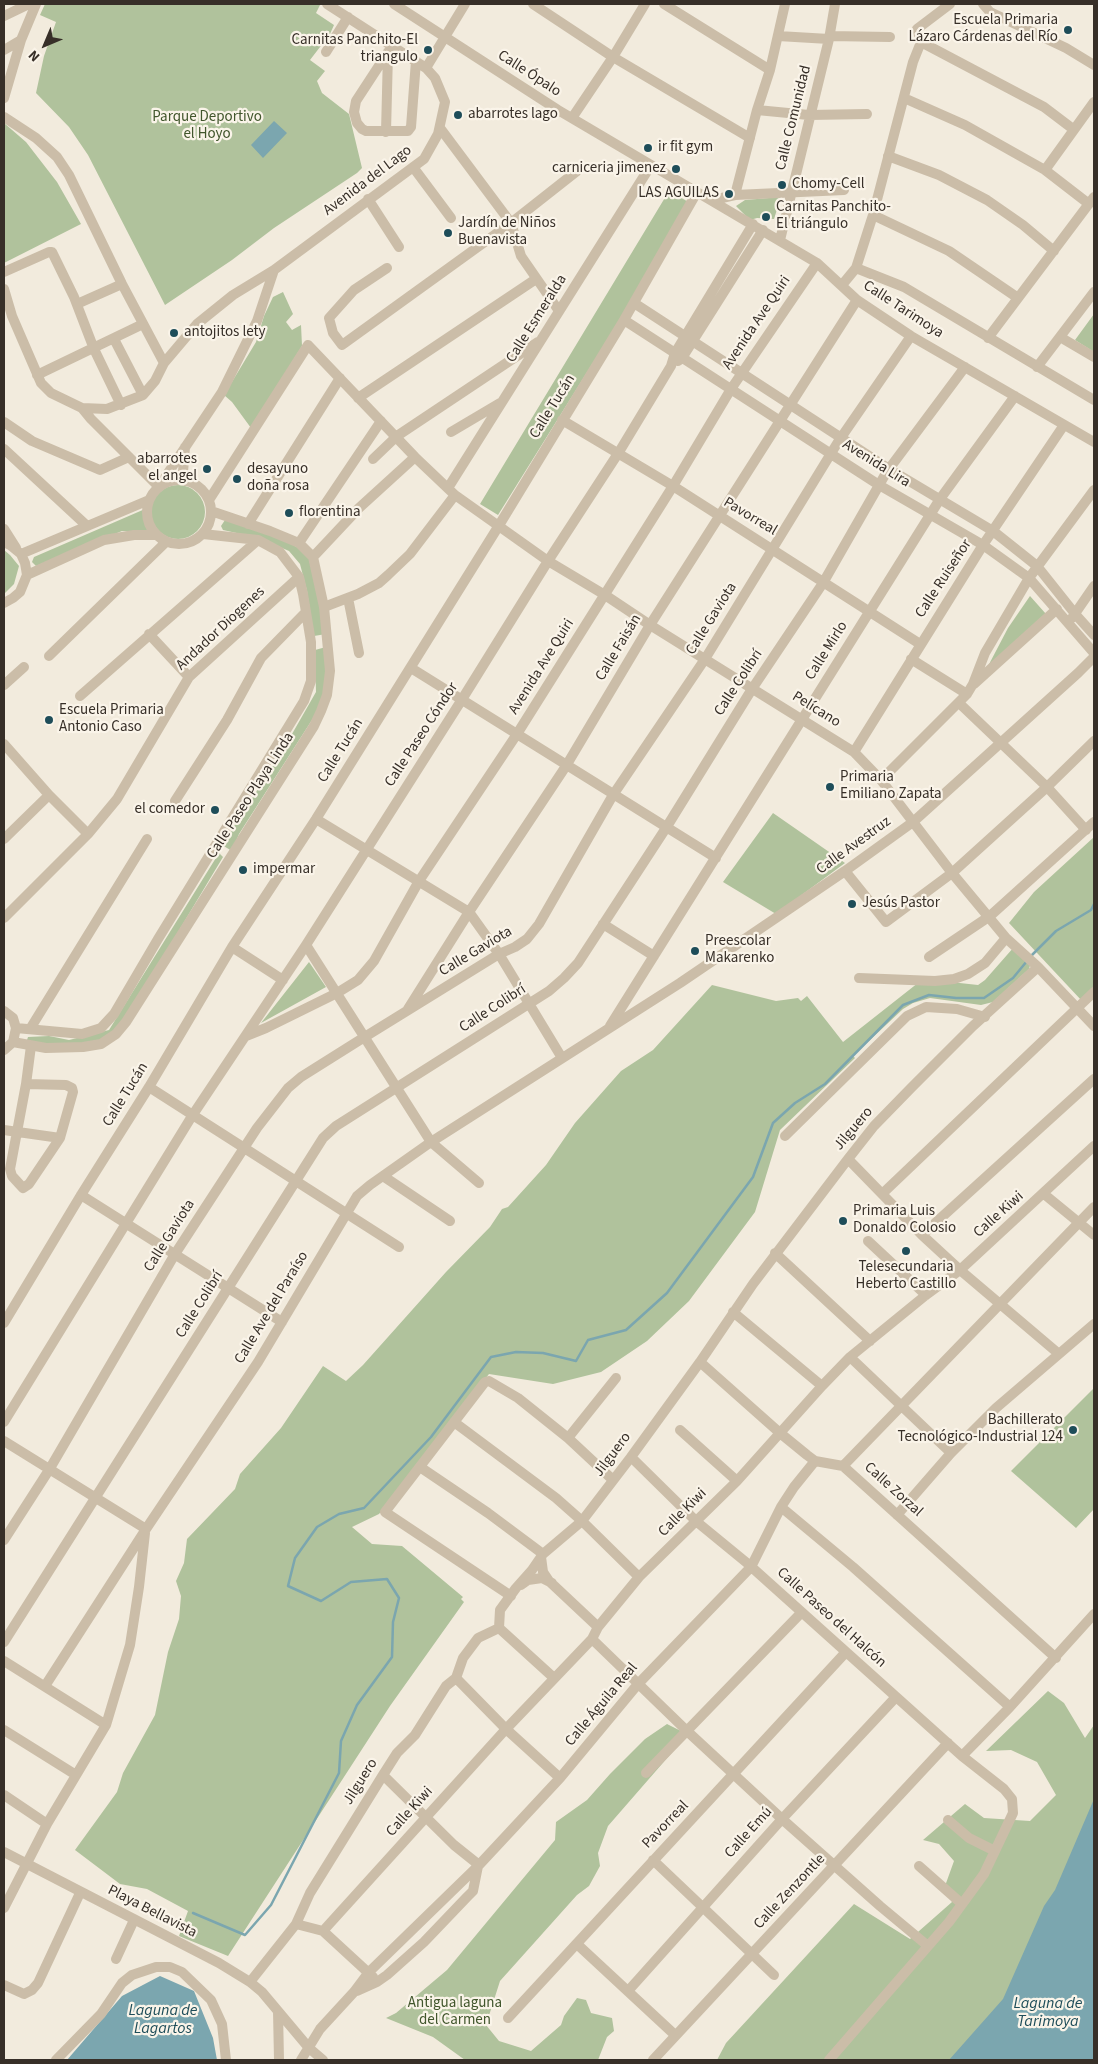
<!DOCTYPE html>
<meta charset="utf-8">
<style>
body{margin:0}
#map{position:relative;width:1098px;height:2064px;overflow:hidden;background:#f2ebdd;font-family:"Source Sans 3",sans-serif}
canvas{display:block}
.frame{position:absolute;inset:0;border:5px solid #372f28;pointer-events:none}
.north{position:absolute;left:20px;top:20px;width:50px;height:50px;-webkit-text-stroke:4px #faf4e9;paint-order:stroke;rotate:225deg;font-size:14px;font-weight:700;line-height:20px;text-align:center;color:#372f28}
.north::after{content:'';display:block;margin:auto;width:18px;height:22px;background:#372f28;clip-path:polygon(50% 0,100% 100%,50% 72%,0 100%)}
</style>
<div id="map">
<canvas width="1098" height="2064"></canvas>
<div class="frame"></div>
<div class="north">N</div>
</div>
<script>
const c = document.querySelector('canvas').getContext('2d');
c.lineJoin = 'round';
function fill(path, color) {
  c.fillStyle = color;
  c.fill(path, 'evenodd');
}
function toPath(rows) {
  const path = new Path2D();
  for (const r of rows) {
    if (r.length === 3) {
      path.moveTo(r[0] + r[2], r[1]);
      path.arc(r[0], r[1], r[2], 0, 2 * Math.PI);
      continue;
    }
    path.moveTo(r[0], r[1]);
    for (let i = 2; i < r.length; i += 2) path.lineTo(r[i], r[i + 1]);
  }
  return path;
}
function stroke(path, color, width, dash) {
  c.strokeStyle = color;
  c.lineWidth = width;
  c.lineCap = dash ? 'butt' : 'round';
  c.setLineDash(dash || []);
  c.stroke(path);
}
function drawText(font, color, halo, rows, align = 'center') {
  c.font = font + ' "Source Sans 3",sans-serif';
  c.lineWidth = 4.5;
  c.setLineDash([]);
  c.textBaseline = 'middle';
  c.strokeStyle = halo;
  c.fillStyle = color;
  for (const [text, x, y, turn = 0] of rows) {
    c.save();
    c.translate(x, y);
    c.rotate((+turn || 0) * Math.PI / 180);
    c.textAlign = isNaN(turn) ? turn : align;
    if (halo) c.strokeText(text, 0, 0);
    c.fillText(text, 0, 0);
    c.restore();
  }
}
const green = toPath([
 [45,4,318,4,320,5,316,13,334,25,330,34,310,60,325,71,317,81,322,93,349,114,362,168,357,173,274,228,232,260,165,305,88,155,69,127,36,93,44,56,56,22,40,15],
 [4,123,26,142,57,182,81,224,4,263],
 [669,191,692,204,498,515,480,504],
 [781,197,774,219,757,218,750,220,736,206,745,200],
 [283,292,293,314,286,322,292,330,301,325,302,346,251,428,232,402,224,395,256,342,264,316,273,297],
 [1094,314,1094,352,1075,340],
 [178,512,27],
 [145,509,145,516,151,532,122,531,36,566,32,562,34,557],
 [225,520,272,532,308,554,326,634,314,636,307,591,300,564,289,551,259,538,223,530,221,526],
 [4,550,10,555,19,566,14,584,4,594],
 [1030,596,1046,614,986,670,1008,628],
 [326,647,326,686,319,709,239,834,232,851,222,845,280,755,316,692,315,650],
 [773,813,845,863,776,914,723,882],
 [1094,837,1094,989,1082,1001,1009,923,1034,892],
 [219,853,223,857,126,1019,102,1042,71,1046,26,1043,28,1037,49,1036,69,1040,109,1030],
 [1014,947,1031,962,1029,969,993,1002,981,1005,930,998,913,1003,903,1009,853,1056,855,1058,780,1130,755,1212,689,1301,647,1341,601,1372,553,1384,489,1374,379,1514,352,1527,372,1544,402,1546,463,1597,461,1599,464,1602,390,1706,228,1956,179,1936,188,1911,147,1889,120,1884,75,1850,117,1792,123,1773,155,1715,168,1652,179,1619,181,1596,176,1581,184,1563,187,1539,235,1489,240,1474,281,1428,323,1366,346,1381,363,1365,446,1272,490,1227,502,1209,508,1207,546,1165,575,1123,621,1071,653,1050,712,985,776,1001,798,998,801,1001,807,996,843,1042,923,979,978,985,985,980],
 [309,962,326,987,261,1023],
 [1094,1388,1094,1509,1076,1528,1011,1471],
 [1048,1691,1064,1703,1085,1738,1094,1725,1094,2060,717,2060,726,2043,854,1904,910,1939,952,1902,945,1886,954,1861,939,1844,923,1840,965,1804,984,1818,1030,1821,1056,1795,1037,1762,1011,1750,986,1751],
 [667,1724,681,1731,675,1749,608,1826,598,1853,600,1866,589,1886,577,1895,500,1981,486,2025,499,2041,531,2051,561,2025,564,2016,577,1998,586,2000,591,2013,612,2018,614,2031,607,2037,598,2060,465,2060,433,2037,386,2018,396,2013,447,1970,555,1840,556,1822,587,1800,610,1774,645,1739]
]);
const water = toPath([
 [274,121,287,133,263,158,251,145],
 [1094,1799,1094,2060,949,2060,1003,1999,1044,1906,1055,1890],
 [160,1976,194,1991,213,2038,217,2060,67,2060,122,1996]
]);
const stream = toPath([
 [1031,956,1056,931,1091,910,1094,904],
 [193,1913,245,1935,271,1905,339,1773,341,1741,357,1705,392,1657,393,1622,399,1598,387,1579,351,1582,321,1601,288,1586,295,1558,317,1527,339,1514,364,1508,431,1437,491,1357,516,1352,543,1353,576,1361,588,1340,626,1330,667,1293,753,1177,773,1123,795,1103,825,1084,903,1005,929,995,956,998,984,998,1013,978,1027,961]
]);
const minor = toPath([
 [394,4,558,110,817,263,857,300,911,336,1094,442],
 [533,4,613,57,750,138],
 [664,4,770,70],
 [983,4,990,12,1066,48,1094,65],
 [4,16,29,4],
 [778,36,829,39],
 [829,36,890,37],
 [921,42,1044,107,1073,129],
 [4,50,21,40],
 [326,52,348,17],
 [388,52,356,101,354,112,357,123,362,129,366,131,408,131,411,127,416,61],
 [426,68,465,4],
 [4,98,21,40,36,4],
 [904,98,965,125,1045,170,1089,204],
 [757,110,809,115,867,114],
 [4,117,36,138,57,157,69,175,122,284,164,363],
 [572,118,613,57,645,4],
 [440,128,511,223,521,256,559,311],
 [386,132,388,53],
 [888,156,939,175,987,200,1023,225,1054,251],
 [413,167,451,218],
 [1045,170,1094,102],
 [735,195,844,190],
 [368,199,399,247],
 [713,200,735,195,757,110,770,70,785,4],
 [873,215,949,251,1018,298],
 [780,240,829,39,835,4],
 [387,268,354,290,329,318,333,333,342,345,511,223,577,171],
 [856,268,904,287,1094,400],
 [4,272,49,252,52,252,74,297,94,349,121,405],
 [842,285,856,268,873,215,913,62,921,42,917,29,950,4],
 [4,289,12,316,41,383,51,393,82,408,107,409,143,395,155,381,164,363,197,324,233,295,274,270,424,159,438,134,445,102,435,78,426,68,327,4],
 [634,303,889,469,993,531,1037,566,1076,615,1094,635],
 [77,304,122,284],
 [624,320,879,485,983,545,1029,578,1094,653],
 [1060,337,1094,357],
 [988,338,1094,197],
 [114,339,143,395],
 [678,361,682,358,763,230],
 [1037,367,1094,292],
 [37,375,143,324],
 [358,398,536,279],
 [82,408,91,419,159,487],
 [562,420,673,486,920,644],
 [4,422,32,441,100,470,129,457],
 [451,432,500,403],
 [185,447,183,472,186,481],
 [4,449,86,525],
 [373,459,397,436,538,342],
 [179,512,32],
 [160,485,222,392,257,321,274,270],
 [448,488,651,165],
 [209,500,308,345,415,457,455,495,548,561,605,595,650,625,854,752,881,780,952,873,1006,938,1038,967,1094,1026],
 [248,524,340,378],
 [4,529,16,548],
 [4,542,10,545,21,554,25,563,27,575,20,592,13,598,4,603],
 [299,543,381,421],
 [21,554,149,500],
 [313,557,359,508,415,457],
 [27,575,104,540,134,535,156,535],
 [348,598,359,653],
 [324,607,358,594,379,583,388,575,410,554,455,495],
 [1072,618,1094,586],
 [149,634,189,677],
 [49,656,166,542],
 [911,659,967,694],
 [411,668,716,858],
 [974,684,1057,609],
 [4,685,24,667],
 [80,696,258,540],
 [959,703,1047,787,1086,830],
 [4,744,49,795,88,834],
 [854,752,983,545,1064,425],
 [881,780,967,694,973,684,985,653,1029,578,1094,490],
 [175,801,227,720,261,658,305,613],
 [316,819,469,912,499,954,562,1058],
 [4,839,49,795],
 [845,871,886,922,952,873,1047,787,1094,741],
 [4,918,88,834,117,799,189,677,299,577],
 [603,924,654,956],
 [306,945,431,1142,479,1183],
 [232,947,283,980],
 [929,957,990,916,1094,822],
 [859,978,935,981,954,979,968,974,985,963,1006,938],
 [408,1009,469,912,566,766,650,625,857,300],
 [4,1011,13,1018,16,1028,13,1042,4,1050],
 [610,1026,940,499,1015,396],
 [16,1028,82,1034,101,1028,114,1014,158,939,304,701,311,681,311,642,303,594,299,577,280,552,258,540,203,534],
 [30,1029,147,839],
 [246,1036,266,1028,337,993,358,980,374,961,419,881,517,734,673,486,731,389,817,263],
 [13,1042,46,1048,83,1047,101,1044,116,1034,126,1022,314,726,321,711,327,695,330,671,324,607,313,557,299,543,270,531,211,511],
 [26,1084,66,1085,72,1088,73,1092,60,1138,29,1184,23,1188,12,1176,10,1169,26,1084,31,1046],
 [149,1087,399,1247],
 [4,1130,60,1138],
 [785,1136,907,1016,926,1007,957,1009,985,1017],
 [848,1159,922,1235,960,1270,1059,1354],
 [383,1176,450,1221],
 [882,1194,1094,992],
 [1044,1194,1094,1235],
 [81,1195,282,1322],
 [922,1235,1094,1079],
 [868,1241,926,1295],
 [775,1253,870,1341],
 [733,1312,822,1386],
 [4,1323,81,1195,149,1087,232,947,316,819,498,527,624,320,697,192],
 [850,1357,951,1453],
 [700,1362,780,1433,807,1455,815,1461,843,1466,1056,1658],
 [4,1422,192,1116,306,945,461,701,548,561,619,452,671,366,675,353,753,224],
 [454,1422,556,1498,582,1521,639,1577],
 [680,1430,737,1481],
 [568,1438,616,1378],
 [4,1441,146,1529],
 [631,1457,697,1522,747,1563,962,1756,1004,1789,1012,1799,1013,1813,984,1874,949,1922,829,2060],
 [843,1466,1094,1207],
 [420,1467,488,1513,543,1554],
 [781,1507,853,1567,1010,1707],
 [897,1515,951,1453,996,1408,1094,1324],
 [4,1540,49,1470,175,1254,257,1128,288,1088,301,1077,363,1038,499,954,515,947,527,939,539,924,613,795,705,659,838,442,911,336],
 [541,1557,543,1572,549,1581,598,1627],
 [521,1585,528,1580,542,1578,552,1583],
 [511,1596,385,1512,485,1382,489,1381,518,1398,568,1438,613,1480],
 [499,1628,554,1678],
 [592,1639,687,1731,782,1819,880,1906,928,1946],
 [4,1642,323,1138,336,1126,549,991,564,978,578,963,666,828,752,689,823,583,886,473,965,367],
 [4,1661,106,1725],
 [456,1678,506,1729,560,1778],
 [45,1686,146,1529,258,1362,357,1196,370,1185,431,1142,680,983,845,871,913,822,1078,673,1094,657],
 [4,1730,76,1775],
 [962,1756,1010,1707,1094,1614],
 [646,1773,801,1613],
 [383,1775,454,1845,479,1865],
 [4,1795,47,1824],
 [948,1820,969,1838,995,1851],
 [4,1852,219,1963,250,1982,262,1992,309,2048,323,2060],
 [653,1860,774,1975],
 [919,1866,962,1904],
 [4,1908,47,1824,106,1725,130,1645,139,1587,145,1533],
 [296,1924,323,1931,373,1977],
 [323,1931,506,1729,592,1639,598,1627,639,1577,737,1481,822,1386,850,1357,926,1295,960,1270,1094,1146],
 [578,1945,675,2035],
 [116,1959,134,1920],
 [250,1982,296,1924,310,1893,383,1775,397,1753,415,1735,446,1686,456,1678,463,1658,478,1638,499,1628,500,1610,516,1588,532,1570,543,1554,582,1521,631,1457,700,1362,753,1284,848,1159,874,1126,912,1087,973,1026,1038,967],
 [4,1985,24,1994,32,1990,38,1983,80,1893],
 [357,1991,377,1982,387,1975,424,1942,467,1897,473,1891,478,1866],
 [628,1991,782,1819,896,1697],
 [278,2011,279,2060],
 [508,2018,846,1652],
 [56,2060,101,2014,122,1983,132,1975,156,1967,170,1967,182,1972,211,2000,222,2024,226,2060],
 [301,2060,320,2029,354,1992,369,1972,479,1865,560,1778,638,1684,751,1567,781,1507,794,1487,815,1461],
 [653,2060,948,1743]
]);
const markers = [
 [1068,30,5,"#1e4d59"],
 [428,50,5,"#1e4d59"],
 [458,115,5,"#1e4d59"],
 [648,148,5,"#1e4d59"],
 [676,169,5,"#1e4d59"],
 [782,185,5,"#1e4d59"],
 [729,194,5,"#1e4d59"],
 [766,217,5,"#1e4d59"],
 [448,233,5,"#1e4d59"],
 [174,333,5,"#1e4d59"],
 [207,469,5,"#1e4d59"],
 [237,479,5,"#1e4d59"],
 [289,513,5,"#1e4d59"],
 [49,720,5,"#1e4d59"],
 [830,787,5,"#1e4d59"],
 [215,810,5,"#1e4d59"],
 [243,870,5,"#1e4d59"],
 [852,904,5,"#1e4d59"],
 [695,951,5,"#1e4d59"],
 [843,1221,5,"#1e4d59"],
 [906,1251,5,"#1e4d59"],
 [1073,1430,5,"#1e4d59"]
];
const poiNames = [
 ["Escuela Primaria",1058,21,"right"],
 ["Lázaro Cárdenas del Río",1058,38,"right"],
 ["Carnitas Panchito-El",418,41,"right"],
 ["triangulo",418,58,"right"],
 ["abarrotes lago",468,115],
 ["ir fit gym",658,148],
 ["carniceria jimenez",666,169,"right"],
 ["Chomy-Cell",792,185],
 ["LAS AGUILAS",719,194,"right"],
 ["Carnitas Panchito-",776,208],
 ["El triángulo",776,225],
 ["Jardín de Niños",458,224],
 ["Buenavista",458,241],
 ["antojitos lety",184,333],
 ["abarrotes",197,460,"right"],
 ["el angel",197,477,"right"],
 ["desayuno",247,470],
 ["doña rosa",247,487],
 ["florentina",299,513],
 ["Escuela Primaria",59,711],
 ["Antonio Caso",59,728],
 ["Primaria",840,778],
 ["Emiliano Zapata",840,795],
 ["el comedor",205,810,"right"],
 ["impermar",253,870],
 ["Jesús Pastor",862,904],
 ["Preescolar",705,942],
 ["Makarenko",705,959],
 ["Primaria Luis",853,1212],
 ["Donaldo Colosio",853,1229],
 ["Telesecundaria",906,1268,"center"],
 ["Heberto Castillo",906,1285,"center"],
 ["Bachillerato",1063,1421,"right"],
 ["Tecnológico-Industrial 124",1063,1438,"right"]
];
const streetNames = [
 ["Calle Ópalo",529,74,33],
 ["Calle Comunidad",794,118,-76],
 ["Avenida del Lago",368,181,-37],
 ["Calle Tarimoya",903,310,33],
 ["Calle Esmeralda",537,319,-58],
 ["Avenida Ave Quiri",757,323,-56],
 ["Calle Tucán",553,407,-58],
 ["Avenida Lira",876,464,32],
 ["Pavorreal",750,517,31],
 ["Calle Ruiseñor",944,579,-57],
 ["Calle Gaviota",712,619,-58],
 ["Andador Diogenes",221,629,-43],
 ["Calle Faisán",619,648,-59],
 ["Calle Mirlo",827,651,-58],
 ["Avenida Ave Quiri",542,667,-58],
 ["Calle Colibrí",739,683,-57],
 ["Pelícano",816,710,32],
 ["Calle Paseo Cóndor",422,735,-57],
 ["Calle Tucán",341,751,-58],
 ["Calle Paseo Playa Linda",251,796,-57],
 ["Calle Avestruz",854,846,-36],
 ["Calle Gaviota",476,952,-31],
 ["Calle Colibrí",493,1009,-33],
 ["Calle Tucán",126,1095,-58],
 ["Jilguero",854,1129,-50],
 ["Calle Kiwi",999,1215,-42],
 ["Calle Gaviota",170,1236,-58],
 ["Calle Colibrí",200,1305,-58],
 ["Calle Ave del Paraíso",272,1308,-59],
 ["Jilguero",613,1455,-53],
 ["Calle Zorzal",893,1490,42],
 ["Calle Kiwi",683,1513,-45],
 ["Calle Paseo del Halcón",831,1618,42],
 ["Calle Águila Real",602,1705,-50],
 ["Jilguero",361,1782,-58],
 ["Calle Kiwi",410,1812,-48],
 ["Pavorreal",666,1825,-46],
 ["Calle Emú",749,1833,-48],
 ["Calle Zenzontle",790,1892,-47],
 ["Playa Bellavista",152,1912,27]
];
const parkNames = [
 ["Parque Deportivo",207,118],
 ["el Hoyo",207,135],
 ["Antigua laguna",455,2004],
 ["del Carmen",455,2021]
];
const waterNames = [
 ["Laguna de",1048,2004],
 ["Tarimoya",1048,2022],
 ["Laguna de",163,2011],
 ["Lagartos",163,2029]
];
fill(green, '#b0c29c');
fill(water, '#7ba6af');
stroke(stream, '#7ba6af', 2.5);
stroke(minor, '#cbbda8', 10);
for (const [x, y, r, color] of markers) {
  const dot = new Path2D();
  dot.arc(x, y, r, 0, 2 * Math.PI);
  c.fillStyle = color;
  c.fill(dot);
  stroke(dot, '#faf4e9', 2);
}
drawText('15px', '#372f28', '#faf4e9', poiNames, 'left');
drawText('15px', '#372f28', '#faf4e9', streetNames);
drawText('15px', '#41562c', '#faf4e9', parkNames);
drawText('italic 16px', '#1e4d59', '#faf4e9', waterNames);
</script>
